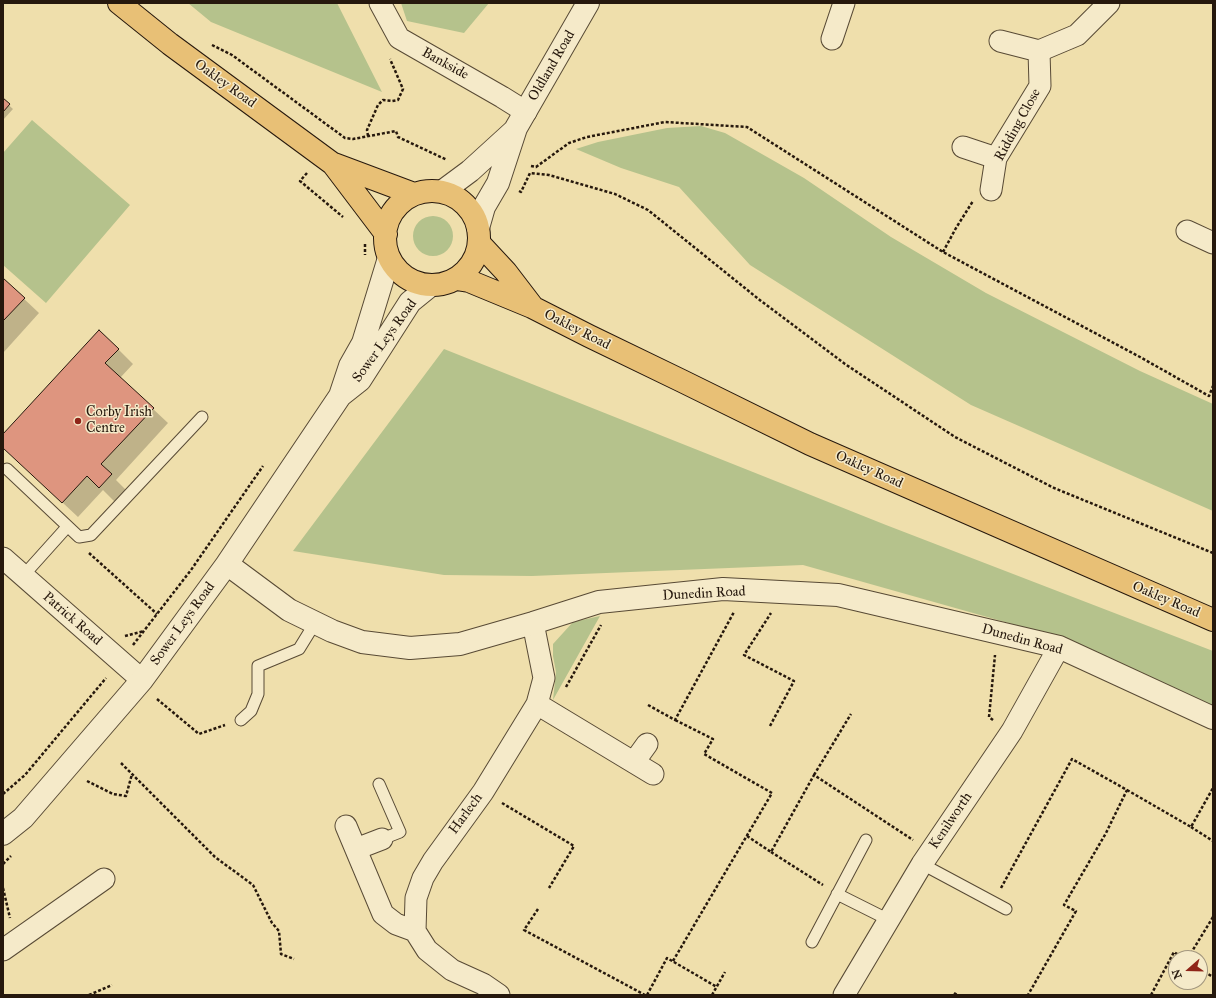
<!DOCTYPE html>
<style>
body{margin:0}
#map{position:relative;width:1216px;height:998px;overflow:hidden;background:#efdfac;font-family:"IM FELL Great Primer",serif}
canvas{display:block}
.frame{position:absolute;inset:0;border:4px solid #26180d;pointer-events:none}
.north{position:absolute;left:1168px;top:950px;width:40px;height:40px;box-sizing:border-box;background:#f5eac9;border:1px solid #a2967e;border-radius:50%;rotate:250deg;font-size:11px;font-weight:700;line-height:16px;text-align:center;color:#26180d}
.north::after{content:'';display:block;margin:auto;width:14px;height:18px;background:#8f2418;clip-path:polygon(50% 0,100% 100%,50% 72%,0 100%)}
</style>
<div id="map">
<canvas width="1216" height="998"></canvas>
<div class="frame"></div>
<div class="north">N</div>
</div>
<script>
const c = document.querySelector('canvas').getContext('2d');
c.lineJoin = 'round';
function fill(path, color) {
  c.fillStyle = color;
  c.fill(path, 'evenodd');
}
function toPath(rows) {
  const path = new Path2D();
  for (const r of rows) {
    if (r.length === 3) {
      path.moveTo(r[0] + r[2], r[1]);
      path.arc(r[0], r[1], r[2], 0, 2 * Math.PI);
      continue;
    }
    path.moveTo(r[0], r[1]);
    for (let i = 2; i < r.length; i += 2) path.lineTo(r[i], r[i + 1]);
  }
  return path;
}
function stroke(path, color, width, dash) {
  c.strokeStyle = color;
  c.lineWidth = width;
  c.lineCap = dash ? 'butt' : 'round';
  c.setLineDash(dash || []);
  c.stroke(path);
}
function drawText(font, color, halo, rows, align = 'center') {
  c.font = font + ' "IM FELL Great Primer",serif';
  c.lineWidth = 3;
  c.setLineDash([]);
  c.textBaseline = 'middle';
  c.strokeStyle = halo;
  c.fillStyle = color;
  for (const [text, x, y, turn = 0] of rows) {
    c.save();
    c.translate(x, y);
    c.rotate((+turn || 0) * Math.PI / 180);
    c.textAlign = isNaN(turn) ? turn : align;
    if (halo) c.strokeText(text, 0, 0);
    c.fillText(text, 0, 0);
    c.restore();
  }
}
const green = toPath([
 [188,3,337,3,382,92,211,22],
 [401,3,489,3,464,33,407,21],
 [32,120,130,205,46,303,3,265,3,153],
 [701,126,725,133,804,178,891,237,986,293,1140,371,1213,404,1213,511,971,405,750,265,679,187,621,168,576,149,598,142,667,128],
 [433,236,20],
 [444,349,886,525,1213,651,1213,707,1058,637,803,565,532,576,444,575,293,551],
 [600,616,553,700,556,672,553,656,553,644,573,622]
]);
const shadow = toPath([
 [3,100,13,109,3,120],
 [3,279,39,313,3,353],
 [118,349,133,364,120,378,168,423,116,480,126,490,115,502,103,490,78,517,3,447,3,436]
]);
const building = toPath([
 [3,98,10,104,3,112,3,98],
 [3,278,25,298,3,321,3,278],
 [99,330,119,349,105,363,154,408,101,464,112,474,99,488,87,476,62,503,3,448,3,434,99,330]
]);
const path = toPath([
 [212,45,232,55,345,138,353,139,396,131,398,137,447,160],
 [368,136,367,130,378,105,383,100,392,101,398,100,403,89,390,59],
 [531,166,536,167,569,143,587,137,665,122,747,127,943,252,1140,357,1209,396,1213,386],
 [307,173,300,181,343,217],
 [519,191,521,192,530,173,549,175,615,194,648,210,761,301,845,364,955,437,1054,488,1213,553],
 [365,244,365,255],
 [943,252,956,228,973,201],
 [89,553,157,614],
 [125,636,144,631],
 [133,645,191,570,263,466],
 [566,687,601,625],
 [157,699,199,734,225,725],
 [648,705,675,720,734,612],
 [993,720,989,717,995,655],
 [770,726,794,681,744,655,771,613],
 [121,763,215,857,253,885,272,923,279,931,281,954,294,959],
 [814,775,851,714],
 [87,781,113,794,126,796,132,774],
 [1127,790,1191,827,1213,788],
 [3,794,25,775,106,678],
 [502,803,574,846,549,888],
 [1191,827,1213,841],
 [747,836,771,852,814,775,913,840],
 [771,852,823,885],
 [3,864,11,856],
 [3,888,10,918],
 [1001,888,1072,759,1127,790,1106,833,1064,905,1076,911,1028,995],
 [538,909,524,930,645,995],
 [1188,958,1213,917],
 [673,961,772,793,704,754,713,739,675,720],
 [1200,969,1213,977],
 [954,993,957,995],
 [89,995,112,985],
 [647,995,667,958,717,987],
 [712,995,725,972],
 [1151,995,1174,952,1183,958]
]);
const service = toPath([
 [7,469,79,537,91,535,202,417],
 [23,576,67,527],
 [241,720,251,711,258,694,258,666,299,649,315,623],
 [379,784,400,832,382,839],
 [922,864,1006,909],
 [837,894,889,920],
 [812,942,866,840]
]);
const minor = toPath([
 [380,3,399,38,502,97,526,112],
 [832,39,844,3],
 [1000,41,1039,51],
 [963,147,996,158],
 [991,190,996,158,1040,86,1039,51,1077,35,1109,3],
 [1187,231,1213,243],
 [3,558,142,680],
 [537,704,653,774],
 [634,762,647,744],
 [346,826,383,914,396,924,415,931],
 [356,849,382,839],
 [3,950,104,879],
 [499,995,483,984,452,970,427,950,415,931,416,898,423,878,433,861,483,792,537,704,544,678,533,623],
 [844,995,922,864,1012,731,1059,647]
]);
const tertiary = toPath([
 [443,191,470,171,515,130],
 [478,228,484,207,498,183,516,128,588,3],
 [341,395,360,380,410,302,431,285],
 [227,564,289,610,332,631,362,642,410,648,460,644,533,623,599,602,723,589,838,595,1059,647,1213,718],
 [3,834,23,818,142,680,227,564,340,396,350,366,363,343,389,258]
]);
const primary = toPath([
 [119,3,170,44,333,164,386,234],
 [334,164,414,194],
 [432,238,47],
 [479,243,506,272,532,306],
 [456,279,469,281,532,307,589,336,682,381,810,444,1213,620]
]);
const markers = [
 [78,421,4,"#8f2418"]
];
const streetNames = [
 ["Bankside",445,64,29],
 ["Oldland Road",552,66,-60],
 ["Oakley Road",225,84,36],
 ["Ridding Close",1018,125,-61],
 ["Oakley Road",577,330,27],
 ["Sower Leys Road",385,341,-54],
 ["Oakley Road",869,470,24],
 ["Dunedin Road",704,594,-3],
 ["Oakley Road",1166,600,23],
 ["Patrick Road",72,619,41],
 ["Sower Leys Road",183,624,-54],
 ["Dunedin Road",1022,640,15],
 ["Harlech",466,814,-54],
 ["Kenilworth",951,821,-56]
];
const poiNames = [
 ["Corby Irish",86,413],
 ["Centre",86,429]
];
fill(green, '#b5c28c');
fill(shadow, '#0003');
fill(building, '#de957f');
stroke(building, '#26180d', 1);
stroke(service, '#584a35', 13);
stroke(minor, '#584a35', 23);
stroke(tertiary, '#584a35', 24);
stroke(primary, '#26180d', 24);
stroke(path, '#26180d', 2.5, [3, 2]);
stroke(service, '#f5eac9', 11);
stroke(minor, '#f5eac9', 21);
stroke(tertiary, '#f5eac9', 22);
stroke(primary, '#e8c076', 22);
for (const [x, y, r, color] of markers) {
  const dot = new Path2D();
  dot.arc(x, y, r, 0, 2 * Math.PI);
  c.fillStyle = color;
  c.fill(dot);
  stroke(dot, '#f5eac9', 1.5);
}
drawText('14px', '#26180d', '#f5eac9', streetNames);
drawText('14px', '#26180d', '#f5eac9', poiNames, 'left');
</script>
